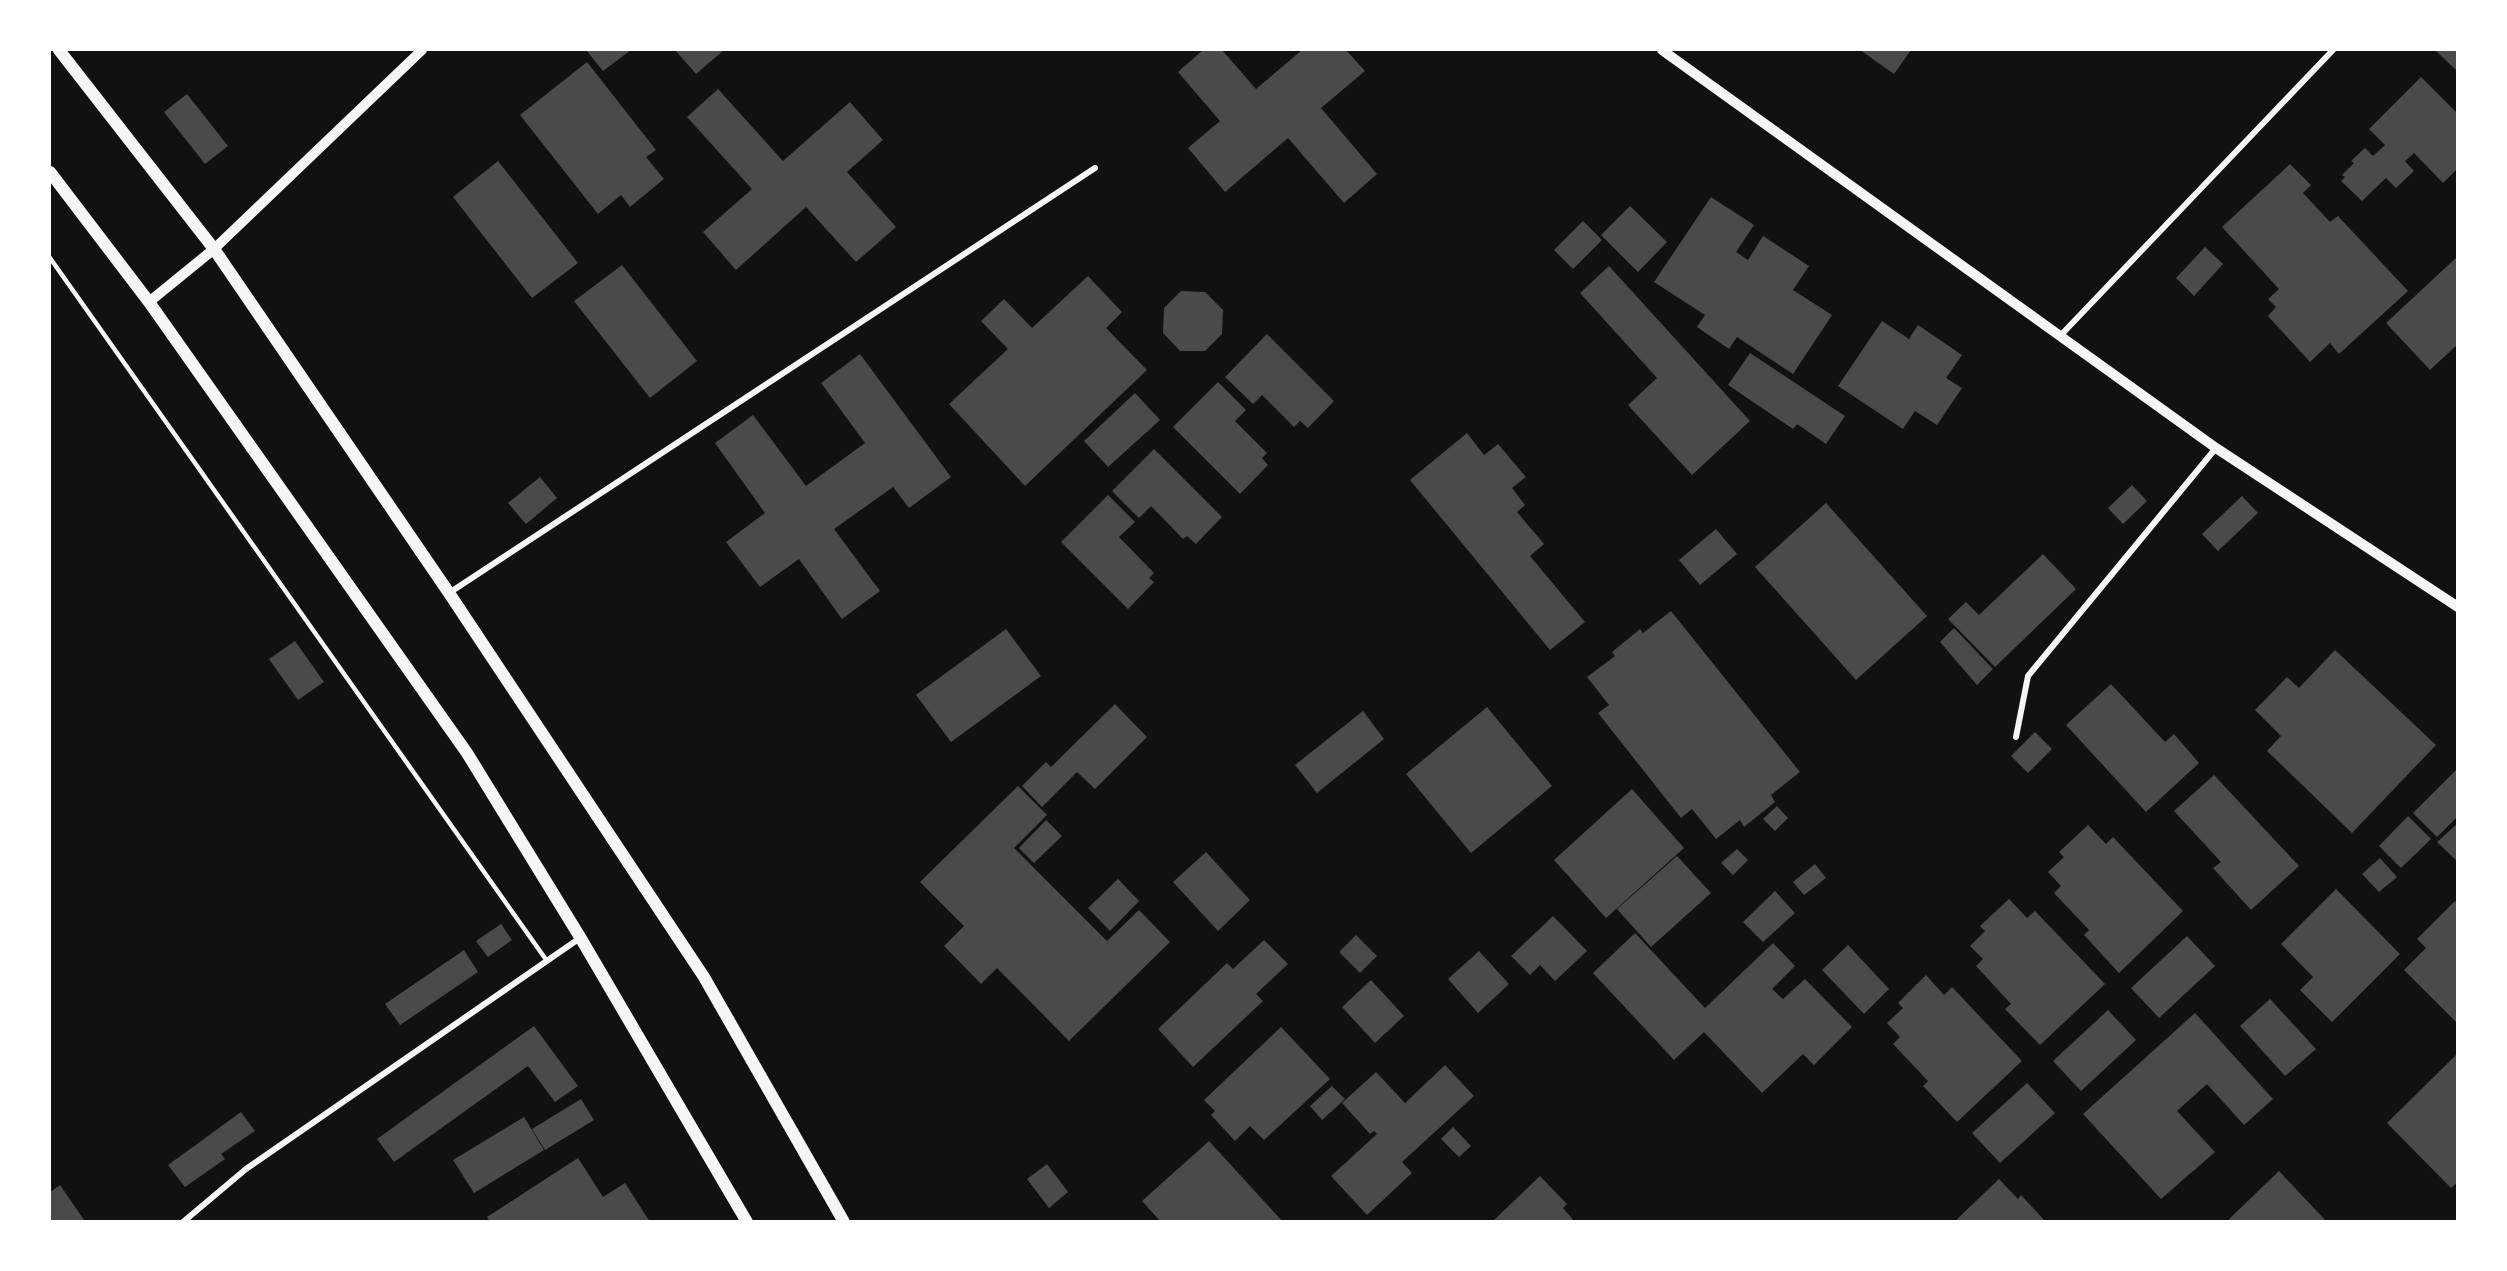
<!DOCTYPE html>
<style>
body{margin:0}
#map{position:relative;width:2507px;height:1271px;overflow:hidden;background:#111;font-family:"DM Sans",sans-serif}
canvas{display:block}
.frame{position:absolute;inset:0;border:51px solid #fff;pointer-events:none}
</style>
<div id="map">
<canvas width="2507" height="1271"></canvas>
<div class="frame"></div>
</div>
<script>
const c = document.querySelector('canvas').getContext('2d');
c.lineJoin = 'round';
function fill(path, color) {
  c.fillStyle = color;
  c.fill(path, 'evenodd');
}
function toPath(rows) {
  const path = new Path2D();
  for (const r of rows) {
    path.moveTo(r[0], r[1]);
    for (let i = 2; i < r.length; i += 2) path.lineTo(r[i], r[i + 1]);
  }
  return path;
}
function stroke(path, color, width, dash) {
  c.strokeStyle = color;
  c.lineWidth = width;
  c.lineCap = dash ? 'butt' : 'round';
  c.setLineDash(dash || []);
  c.stroke(path);
}
const building = toPath([
 [586,50,631,50,603,71],
 [675,50,724,50,696,74],
 [1203,50,1222,50,1256,89,1302,50,1346,50,1365,71,1321,108,1377,174,1344,203,1288,138,1225,192,1188,148,1220,121,1178,72],
 [1860,50,1911,50,1894,74],
 [2435,50,2458,50,2458,72],
 [587,62,656,150,646,157,664,179,630,207,621,195,598,214,520,115],
 [2421,77,2458,114,2458,168,2443,183,2414,153,2405,161,2414,171,2396,188,2386,178,2362,201,2341,181,2345,177,2342,175,2354,163,2351,161,2365,148,2373,156,2385,145,2369,129],
 [718,89,783,161,850,102,883,140,847,172,896,227,856,262,806,207,736,270,703,232,752,189,687,117],
 [187,94,228,146,205,164,164,112],
 [498,161,578,263,532,298,453,197],
 [2290,164,2311,185,2303,193,2330,222,2338,216,2408,291,2339,354,2330,343,2310,362,2268,316,2276,307,2268,299,2279,289,2222,227],
 [1711,197,1754,225,1736,252,1748,260,1763,236,1809,266,1793,290,1832,315,1793,374,1737,337,1729,349,1697,327,1705,315,1654,282],
 [1630,206,1667,242,1638,272,1601,235],
 [1583,221,1602,240,1573,269,1554,250],
 [2205,247,2223,264,2194,296,2176,278],
 [2458,256,2458,344,2430,370,2386,323],
 [622,265,697,361,650,398,574,301],
 [1609,266,1750,421,1692,475,1628,405,1657,378,1580,293],
 [1088,276,1122,312,1106,328,1147,370,1025,486,949,404,1008,349,981,321,1004,299,1032,328],
 [1181,291,1205,292,1223,310,1222,334,1205,351,1180,351,1163,333,1164,308],
 [1882,321,1909,339,1918,325,1962,355,1946,378,1962,388,1937,425,1915,411,1903,429,1838,386],
 [1267,334,1334,401,1308,428,1300,421,1294,427,1262,395,1253,404,1225,377],
 [1750,353,1845,416,1826,444,1797,424,1793,429,1728,385],
 [860,354,951,477,909,508,893,487,834,529,880,591,842,619,799,559,760,587,726,542,765,513,715,443,753,415,806,486,865,443,821,383],
 [1218,382,1246,410,1235,421,1267,453,1262,458,1268,465,1240,494,1173,427],
 [1135,393,1160,420,1108,467,1084,441],
 [1467,433,1484,455,1498,444,1526,477,1512,488,1525,505,1517,512,1544,544,1530,556,1585,622,1550,650,1410,480],
 [1154,449,1222,517,1196,544,1187,536,1183,539,1151,506,1139,518,1112,491],
 [540,477,557,498,526,524,508,503],
 [2132,485,2147,501,2123,524,2108,508],
 [1108,495,1135,522,1119,537,1154,573,1149,578,1154,582,1128,609,1061,542],
 [2242,496,2258,513,2218,551,2202,534],
 [1826,503,1927,616,1856,680,1755,567],
 [1716,529,1737,554,1700,585,1679,560],
 [2043,554,2076,589,1995,667,1948,619,1966,602,1979,615],
 [1671,611,1800,772,1771,795,1775,802,1744,827,1740,820,1716,839,1692,809,1681,818,1598,713,1609,705,1587,677,1615,656,1612,652,1640,629,1643,633],
 [1954,628,1993,669,1977,685,1940,642],
 [1006,629,1041,676,951,742,916,695],
 [295,641,324,682,298,700,269,659],
 [2335,650,2436,745,2352,833,2267,751,2281,736,2255,710,2287,677,2299,688],
 [2111,684,2165,742,2174,734,2199,763,2146,812,2066,725],
 [1115,704,1147,737,1095,789,1077,772,1042,807,1022,786,1046,762,1051,767],
 [1487,707,1552,786,1471,853,1406,774],
 [1363,711,1384,739,1317,793,1295,765],
 [2035,732,2052,749,2028,773,2011,756],
 [2458,768,2458,816,2437,837,2413,813],
 [2214,775,2299,866,2251,910,2213,868,2221,862,2174,811],
 [1018,786,1047,815,1014,848,1107,941,1139,910,1170,942,1069,1041,997,968,981,984,944,946,964,926,920,882],
 [1632,789,1684,848,1606,918,1554,860],
 [1777,806,1788,818,1775,831,1763,819],
 [2408,816,2431,839,2401,868,2379,846],
 [1046,820,1062,836,1034,863,1019,848],
 [2458,823,2458,862,2437,842],
 [2088,825,2106,844,2113,837,2183,911,2119,973,2084,935,2089,930,2054,893,2061,886,2048,872,2064,857,2059,852],
 [1737,849,1748,860,1733,875,1721,863],
 [1206,852,1250,900,1218,931,1173,882],
 [1677,856,1711,893,1651,947,1617,909],
 [2380,858,2397,877,2379,892,2362,874],
 [1815,864,1826,878,1804,895,1793,882],
 [1118,879,1139,901,1110,931,1088,908],
 [2336,889,2400,954,2332,1022,2300,990,2313,977,2281,944],
 [1775,891,1795,913,1763,942,1743,922],
 [2009,899,2027,918,2035,911,2105,984,2040,1045,2005,1009,2011,1004,1976,966,1983,959,1970,946,1985,931,1980,926],
 [2455,901,2458,904,2458,1024,2404,970,2426,948,2417,939],
 [1553,916,1587,951,1555,981,1540,965,1530,975,1511,956],
 [501,924,512,940,488,957,476,941],
 [1635,933,1705,1008,1773,943,1795,966,1772,989,1783,999,1805,979,1852,1027,1814,1065,1803,1054,1762,1093,1704,1032,1674,1060,1593,973],
 [1356,935,1377,956,1360,973,1339,952],
 [2187,936,2215,966,2159,1018,2131,988],
 [1264,940,1288,964,1256,994,1263,1001,1193,1067,1158,1029,1227,963,1233,969],
 [1848,945,1889,989,1864,1014,1822,970],
 [464,950,478,972,400,1025,385,1004],
 [1479,951,1509,984,1478,1013,1448,979],
 [1926,975,1944,995,1952,987,2022,1061,1957,1122,1923,1086,1928,1081,1893,1044,1900,1037,1887,1023,1903,1008,1898,1003],
 [1371,980,1404,1016,1375,1043,1342,1007],
 [2270,999,2316,1049,2285,1076,2240,1026],
 [2108,1010,2136,1040,2081,1091,2053,1061],
 [2195,1013,2273,1099,2244,1125,2207,1084,2177,1111,2215,1152,2161,1199,2083,1114],
 [534,1026,578,1086,555,1102,528,1066,394,1162,377,1139],
 [1281,1027,1330,1079,1264,1140,1250,1126,1235,1141,1211,1115,1215,1111,1204,1100],
 [2458,1053,2458,1182,2451,1188,2387,1123],
 [1445,1065,1474,1096,1402,1162,1412,1173,1367,1215,1331,1176,1377,1134,1374,1131,1370,1134,1342,1103,1376,1072,1405,1103],
 [2027,1083,2055,1113,2000,1163,1972,1133],
 [1332,1086,1345,1099,1322,1120,1310,1106],
 [581,1099,594,1120,545,1150,532,1129],
 [241,1112,255,1131,221,1154,225,1159,185,1187,168,1165],
 [524,1117,544,1150,474,1193,453,1160],
 [1453,1127,1471,1146,1459,1157,1441,1139],
 [1209,1141,1283,1222,1161,1222,1142,1201],
 [578,1158,603,1197,625,1183,650,1222,490,1222,487,1217],
 [1047,1164,1068,1192,1049,1208,1027,1179],
 [2279,1171,2327,1222,2226,1222],
 [1540,1176,1567,1204,1563,1208,1575,1222,1492,1222],
 [1999,1179,2018,1199,2021,1195,2046,1222,1954,1222],
 [60,1185,84,1220,82,1222,50,1222,50,1192]
]);
const service = toPath([
 [50,258,547,961]
]);
const minor = toPath([
 [2060,336,2333,50],
 [449,593,1095,168],
 [2016,737,2028,676,2216,448],
 [183,1222,246,1169,580,938]
]);
const tertiary = toPath([
 [1662,50,2216,448,2458,607],
 [149,302,214,249,422,50]
]);
const secondary = toPath([
 [59,50,214,249,449,593,704,977,844,1222],
 [50,172,149,302,467,753,580,937,747,1222]
]);
fill(building, '#4a4a4a');
stroke(service, '#f5f5f5', 4.5);
stroke(minor, '#f5f5f5', 6);
stroke(tertiary, '#f5f5f5', 10);
stroke(secondary, '#f5f5f5', 12);
</script>
